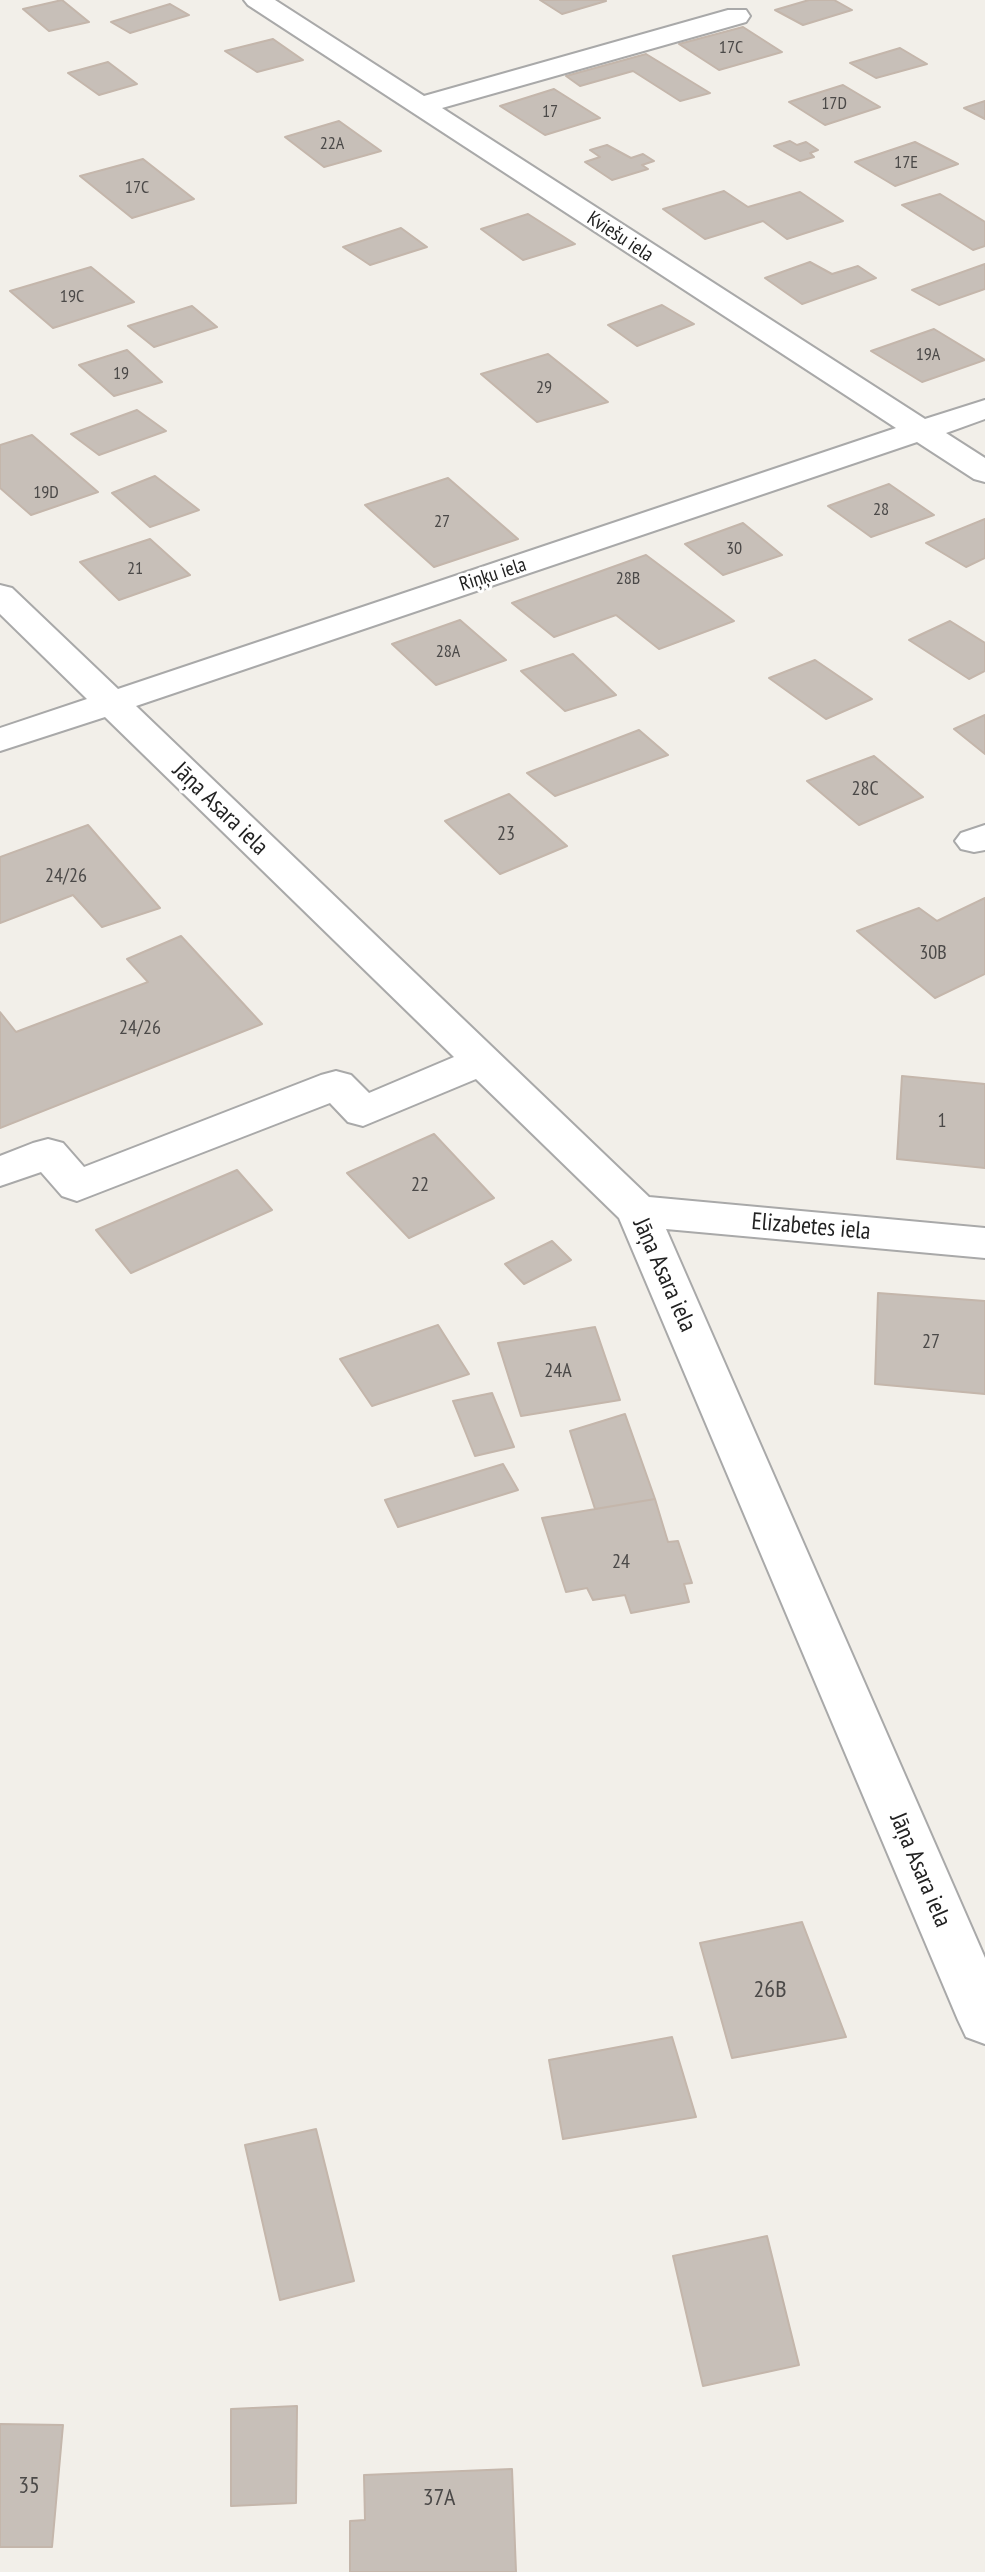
<!DOCTYPE html>
<meta charset="utf-8">
<style>
body{margin:0}
canvas{display:block;background:#f2efe9}
</style>
<canvas width="985" height="2572"></canvas>
<script>
const c = document.querySelector('canvas').getContext('2d');
c.lineJoin = 'round';
function fill(path, color) {
  c.fillStyle = color;
  c.fill(path, 'evenodd');
}
function toPath(rows) {
  const path = new Path2D();
  for (const r of rows) {
    path.moveTo(r[0], r[1]);
    for (let i = 2; i < r.length; i += 2) path.lineTo(r[i], r[i + 1]);
  }
  return path;
}
function stroke(path, color, width, dash) {
  c.strokeStyle = color;
  c.lineWidth = width;
  c.lineCap = dash ? 'butt' : 'round';
  c.setLineDash(dash || []);
  c.stroke(path);
}
function drawText(font, color, halo, rows, align = 'center') {
  c.font = font + ' "PT Sans Narrow",sans-serif';
  c.lineWidth = 6;
  c.setLineDash([]);
  c.textBaseline = 'middle';
  c.strokeStyle = halo;
  c.fillStyle = color;
  for (const [text, x, y, turn = 0] of rows) {
    c.save();
    c.translate(x, y);
    c.rotate((+turn || 0) * Math.PI / 180);
    c.textAlign = isNaN(turn) ? turn : align;
    if (halo) c.strokeText(text, 0, 0);
    c.fillText(text, 0, 0);
    c.restore();
  }
}
const building = toPath([
 [62,0,89,22,49,31,23,9,62,0],
 [540,0,605,0,606,1,562,14,540,0],
 [809,0,834,0,852,10,803,25,775,10,809,0],
 [170,4,189,15,130,33,111,22,170,4],
 [743,27,782,52,719,70,679,44,743,27],
 [273,39,303,60,257,72,225,51,273,39],
 [900,48,927,64,876,78,850,63,900,48],
 [646,54,710,93,680,101,633,71,580,86,566,76,646,54],
 [108,62,137,84,99,95,68,73,108,62],
 [843,85,880,107,825,125,789,102,843,85],
 [554,89,600,118,545,135,500,106,554,89],
 [985,101,985,119,964,108,985,101],
 [339,121,381,151,324,167,285,137,339,121],
 [790,141,797,145,806,142,818,150,810,153,814,157,800,161,774,146,790,141],
 [915,142,958,164,895,186,855,162,915,142],
 [607,145,631,158,643,154,654,161,642,165,648,169,612,180,585,162,600,157,590,150,607,145],
 [143,159,194,199,132,218,80,176,143,159],
 [724,191,748,207,800,192,843,221,787,239,763,221,705,239,663,209,724,191],
 [940,194,985,222,985,246,973,250,902,205,940,194],
 [528,214,575,244,523,260,481,229,528,214],
 [401,228,427,247,370,265,343,247,401,228],
 [810,262,832,274,858,266,876,278,802,304,765,278,810,262],
 [985,264,985,289,939,305,912,290,985,264],
 [91,267,134,302,53,328,10,291,91,267],
 [662,305,694,324,637,346,608,325,662,305],
 [192,306,217,327,154,347,128,326,192,306],
 [934,329,985,360,922,382,871,351,934,329],
 [127,350,162,382,114,396,79,365,127,350],
 [548,354,608,402,537,422,481,374,548,354],
 [137,410,166,431,99,455,71,434,137,410],
 [32,435,98,492,31,515,0,488,0,445,32,435],
 [155,476,199,510,150,527,112,493,155,476],
 [448,478,518,539,434,567,365,505,448,478],
 [889,484,934,515,871,537,828,506,889,484],
 [985,519,985,558,966,567,926,543,985,519],
 [743,523,782,555,723,575,685,544,743,523],
 [150,539,190,575,119,600,80,562,150,539],
 [646,555,734,621,659,649,616,615,554,637,512,603,646,555],
 [460,620,506,660,436,685,392,644,460,620],
 [950,621,985,643,985,671,969,679,909,640,950,621],
 [573,654,616,695,565,711,521,671,573,654],
 [815,660,872,699,826,719,769,678,815,660],
 [985,715,985,754,954,729,985,715],
 [639,730,668,755,555,796,527,773,639,730],
 [874,756,923,797,859,825,807,781,874,756],
 [509,794,567,846,500,874,445,821,509,794],
 [88,825,160,908,102,927,73,895,0,923,0,857,88,825],
 [985,898,985,974,935,998,857,931,919,908,937,921,985,898],
 [181,936,262,1024,0,1128,0,1012,16,1032,148,982,127,959,181,936],
 [902,1076,985,1084,985,1168,897,1159,902,1076],
 [434,1134,494,1198,409,1238,347,1173,434,1134],
 [237,1170,272,1210,131,1273,96,1230,237,1170],
 [552,1241,571,1260,524,1284,505,1264,552,1241],
 [878,1293,985,1301,985,1394,875,1384,878,1293],
 [438,1325,469,1374,372,1406,340,1359,438,1325],
 [595,1327,620,1400,521,1416,498,1343,595,1327],
 [492,1393,514,1447,475,1456,453,1401,492,1393],
 [625,1414,655,1499,595,1509,570,1431,625,1414],
 [503,1464,518,1490,398,1527,385,1500,503,1464],
 [655,1499,668,1542,678,1541,692,1583,684,1584,689,1602,631,1613,625,1595,593,1600,587,1588,566,1592,542,1518,655,1499],
 [802,1922,846,2037,732,2058,700,1943,802,1922],
 [672,2037,696,2117,563,2139,549,2060,672,2037],
 [316,2129,354,2281,280,2300,245,2145,316,2129],
 [767,2236,799,2365,703,2386,673,2256,767,2236],
 [297,2406,296,2503,231,2506,231,2409,297,2406],
 [0,2424,63,2425,52,2547,0,2547,0,2424],
 [512,2469,516,2572,350,2572,350,2521,365,2520,364,2475,512,2469]
]);
const minor = toPath([
 [244,0,275,0,424,96,728,10,746,10,750,16,746,22,442,108,925,419,985,400,985,419,946,433,985,458,985,482,974,479,917,442,136,706,649,1197,985,1228,985,1258,666,1229,985,1958,985,2044,966,2037,958,2020,619,1218,476,1079,363,1126,348,1122,330,1103,77,1201,62,1196,41,1172,0,1186,0,1156,33,1143,48,1139,63,1143,84,1167,321,1075,336,1071,351,1075,369,1093,454,1057,105,717,0,751,0,728,87,699,0,614,0,585,12,588,118,689,896,428,248,5,244,0],
 [985,825,985,850,974,852,961,849,955,841,961,833,985,825]
]);
const farNumbernames = [
 ["17C",731,48],
 ["17D",834,104],
 ["17",550,112],
 ["22A",332,144],
 ["17E",906,163],
 ["17C",137,188],
 ["19C",72,297],
 ["19A",928,355],
 ["19",121,374],
 ["29",544,388],
 ["19D",46,493],
 ["28",881,510],
 ["27",442,522],
 ["30",734,549],
 ["21",135,569],
 ["28B",628,579],
 ["28A",448,652]
];
const farStreetnames = [
 ["Kviešu iela",620,237,33],
 ["Riņķu iela",493,575,-18]
];
const numberNames = [
 ["28C",865,789],
 ["23",506,834],
 ["24/26",66,876],
 ["30B",933,953],
 ["24/26",140,1028],
 ["1",942,1121],
 ["22",420,1185],
 ["27",931,1342],
 ["24A",558,1371],
 ["24",621,1562]
];
const streetNames = [
 ["Jāņa Asara iela",220,809,44],
 ["Elizabetes iela",811,1227,5],
 ["Jāņa Asara iela",664,1275,66],
 ["Jāņa Asara iela",920,1870,67]
];
const nearNumbernames = [
 ["26B",770,1990],
 ["35",29,2486],
 ["37A",439,2498]
];
fill(building, '#c7bfb8');
stroke(building, '#c4b6ab', 2);
stroke(minor, '#a9a9a9', 4);
fill(minor, '#fff');
drawText('18px', '#4b4948', null, farNumbernames);
drawText('20px', '#222', '#fff', farStreetnames);
drawText('20px', '#4b4948', null, numberNames);
drawText('24px', '#222', '#fff', streetNames);
drawText('24px', '#4b4948', null, nearNumbernames);
</script>
